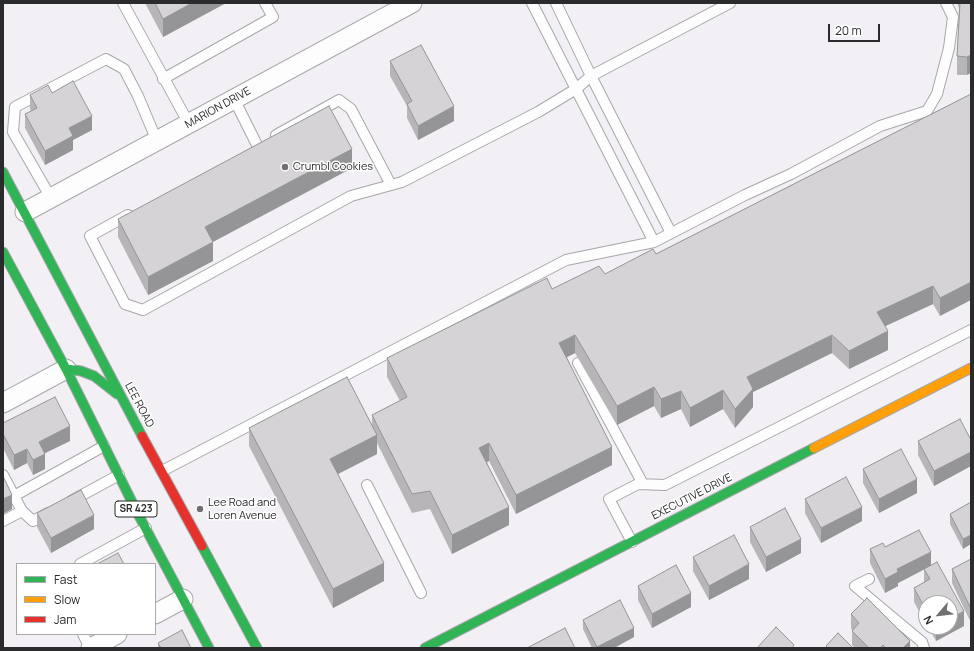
<!DOCTYPE html>
<style>
body{margin:0}
#map{position:relative;width:974px;height:651px;overflow:hidden;background:#f2f0f4;font-family:Manrope,sans-serif}
canvas{display:block}
.frame{position:absolute;inset:0;border:4px solid #2b2a2c;pointer-events:none}
.legend{position:absolute;left:16px;top:563px;width:140px;height:72px;box-sizing:border-box;background:#fff;border:1px solid #aaaaab;margin:0;padding:5px 7px;list-style:none;font-size:12px;color:#2b2a2c}
.legend li{display:flex;align-items:center;gap:8px;height:20px}
.legend b{width:20px;border:1px solid #aaaaab}
.north{position:absolute;left:918px;top:595px;width:40px;height:40px;box-sizing:border-box;background:#fff;border:1px solid #aaaaab;border-radius:50%;rotate:242deg;font-size:11px;font-weight:700;line-height:16px;text-align:center;color:#2b2a2c}
.north::after{content:'';display:block;margin:auto;width:14px;height:18px;background:#716f72;clip-path:polygon(50% 0,100% 100%,50% 72%,0 100%)}
.scale{position:absolute;left:828px;top:24px;width:52px;height:18px;box-sizing:border-box;border:2px solid #2b2a2c;border-top:0;padding-left:5px;font-size:12px;line-height:14px;white-space:nowrap;color:#2b2a2c;-webkit-text-stroke:3px #fff;paint-order:stroke}
</style>
<div id="map">
<canvas width="974" height="651"></canvas>
<div class="frame"></div>
<ul class="legend">
<li><b style="height:5px;background:#30b455"></b>Fast</li>
<li><b style="height:5px;background:#ff9f0a"></b>Slow</li>
<li><b style="height:5px;background:#e5322d"></b>Jam</li>
</ul>
<div class="north">N</div>
<div class="scale">20 m</div>
</div>
<script>
const c = document.querySelector('canvas').getContext('2d');
c.lineJoin = 'round';
function toPath(rows) {
  const path = new Path2D();
  for (const r of rows) {
    path.moveTo(r[0], r[1]);
    for (let i = 2; i < r.length; i += 2) path.lineTo(r[i], r[i + 1]);
  }
  return path;
}
function stroke(path, color, width, dash) {
  c.strokeStyle = color;
  c.lineWidth = width;
  c.lineCap = dash ? 'butt' : 'round';
  c.setLineDash(dash || []);
  c.stroke(path);
}
function fill(path, color) {
  c.fillStyle = color;
  c.fill(path, 'evenodd');
}
function drawText(font, color, halo, rows, align = 'center') {
  c.font = font + ' Manrope,sans-serif';
  c.lineWidth = 3;
  c.setLineDash([]);
  c.textBaseline = 'middle';
  c.strokeStyle = halo;
  c.fillStyle = color;
  for (const [text, x, y, turn = 0] of rows) {
    c.save();
    c.translate(x, y);
    c.rotate((+turn || 0) * Math.PI / 180);
    c.textAlign = isNaN(turn) ? turn : align;
    if (halo) c.strokeText(text, 0, 0);
    c.fillText(text, 0, 0);
    c.restore();
  }
}
const lane = toPath([
 [123,3,189,124],
 [532,3,654,242],
 [556,3,591,76,671,233],
 [163,79,273,17,265,3],
 [234,99,257,145],
 [276,135,339,100,351,109,391,185],
 [51,198,13,132,15,107,106,59,124,69,138,96,157,141],
 [128,215,90,236,125,304,143,310,351,196,402,182,538,112,576,89,591,76,730,3],
 [578,363,643,484],
 [162,471,566,260,654,242,745,195,791,174,880,126,927,111,937,94,949,48,953,17,946,3],
 [3,475,22,511,3,521],
 [367,485,421,593],
 [14,496,104,446],
 [71,501,119,475],
 [22,511,33,521,48,513],
 [632,542,609,499,638,484,665,485,971,330],
 [80,564,146,528],
 [869,579,855,586,922,642,924,648],
 [83,634,90,648]
]);
const street = toPath([
 [25,212,412,3],
 [3,403,66,369],
 [155,614,183,599],
 [91,648,117,634]
]);
const fast = toPath([
 [3,172,142,436],
 [3,252,66,369,138,514,209,648],
 [66,369,81,371,94,376,117,394],
 [202,546,257,648],
 [425,648,814,448]
]);
const slow = toPath([
 [814,448,971,368]
]);
const jam = toPath([
 [142,436,202,546]
]);
const wall = toPath([
 [145,3,226,3,163,37],
 [957,3,971,3,967,75,957,75,957,56,959,8],
 [390,61,454,121,418,140,407,118,407,106,390,76],
 [971,94,940,316,933,304,885,326,888,350,849,369,832,353,753,392,753,407,735,428,723,409,690,427,681,409,661,418,654,406,617,425,575,353,567,357,612,465,516,514,489,461,487,462,509,525,452,554,430,509,412,513,377,443,377,454,338,474,384,581,333,608,249,446,249,428,372,426,372,415,400,401,387,377,387,358,552,289,605,274,656,254],
 [30,95,92,130,73,140,73,150,45,165,25,128,25,114,31,111,30,109],
 [352,168,213,242,213,261,148,295,118,237,118,219],
 [3,423,70,441,45,453,45,469,33,475,27,463,14,470,3,448],
 [971,440,971,466,934,486,918,455,918,441],
 [863,469,917,493,879,513,863,483],
 [805,499,862,521,821,543,805,513],
 [971,502,963,549,950,524,950,514],
 [37,513,94,529,51,553,37,527],
 [750,527,801,553,766,572,750,542],
 [885,547,931,566,964,626,936,641,928,627,950,627,926,603,926,624,914,602,914,588,924,582,924,569,898,583,898,586,885,593,870,563,870,549],
 [693,557,749,579,709,600,693,571],
 [971,559,971,623,952,583,952,569],
 [638,586,691,607,652,628,638,600],
 [851,614,910,648,855,648,852,645,852,630,851,628],
 [583,620,634,637,614,648,592,648,583,629],
 [158,643,191,648,158,648]
]);
const shadedWall = toPath([
 [192,3,226,3,163,37,163,19],
 [971,55,971,73,967,75,967,57],
 [454,106,454,121,418,140,418,126],
 [92,116,92,130,73,140,73,150,45,165,45,151,69,128],
 [352,149,352,168,205,246,205,227],
 [213,242,213,261,148,295,148,277],
 [971,282,971,300,940,316,940,298],
 [933,286,933,304,877,330,877,312],
 [888,331,888,350,849,369,849,351],
 [575,335,575,353,559,361,559,343],
 [832,335,832,353,753,392,753,407,735,428,735,409,747,377],
 [4,344,4,363,3,363,3,345],
 [654,387,654,406,617,425,617,406],
 [723,390,723,409,690,427,690,408],
 [681,391,681,409,661,418,661,399],
 [70,426,70,441,39,456,39,442],
 [377,435,377,454,330,478,330,459],
 [489,443,489,461,479,466,479,448],
 [612,447,612,465,516,514,516,495],
 [27,449,27,463,14,470,14,455],
 [971,452,971,466,934,486,934,471],
 [45,454,45,469,33,475,33,460],
 [917,479,917,493,879,513,879,499],
 [12,495,12,509,3,514,3,499],
 [509,507,509,525,452,554,452,535],
 [862,507,862,521,821,543,821,528],
 [94,515,94,529,51,553,51,538],
 [971,535,971,544,963,549,963,539],
 [801,539,801,553,766,572,766,557],
 [931,552,931,566,898,583,898,586,885,593,885,579,897,569],
 [384,563,384,581,333,608,333,589],
 [749,564,749,579,709,600,709,586],
 [691,593,691,607,652,628,652,614],
 [964,611,964,626,936,641,936,627,950,627,950,619],
 [634,628,634,637,614,648,597,648,597,647],
 [910,641,910,648,903,648]
]);
const building = toPath([
 [155,3,192,3,163,19,155,3],
 [960,3,971,3,971,55,967,57,957,56,960,3],
 [421,45,454,106,418,126,407,104,412,101,390,61,421,45],
 [73,81,92,116,69,128,73,136,45,151,25,114,37,108,30,95,48,85,52,93,73,81],
 [971,94,971,282,940,298,933,286,877,312,888,331,849,351,832,335,747,377,753,389,735,409,723,390,690,408,681,391,661,399,654,387,617,406,575,335,559,343,612,447,516,495,489,443,479,448,509,507,452,535,430,491,412,494,372,415,407,397,387,358,547,278,552,289,599,266,605,274,653,249,656,254,971,94],
 [329,106,352,149,205,227,213,242,148,277,118,219,329,106],
 [347,377,377,435,330,459,384,563,333,589,249,428,347,377],
 [55,397,70,426,39,442,45,454,33,460,27,449,14,455,3,434,3,423,55,397],
 [960,419,971,440,971,452,934,471,918,441,960,419],
 [901,449,917,479,879,499,863,469,901,449],
 [3,476,12,495,3,499,3,476],
 [846,477,862,507,821,528,805,499,846,477],
 [81,490,94,515,51,538,37,513,81,490],
 [971,502,971,535,963,539,950,514,971,502],
 [785,508,801,539,766,557,750,527,785,508],
 [919,530,931,552,897,569,898,572,885,579,870,549,883,543,885,547,919,530],
 [734,535,749,564,709,586,693,557,734,535],
 [118,553,124,564,97,564,118,553],
 [971,559,971,609,952,569,971,559],
 [937,562,964,611,950,619,950,603,926,603,926,610,914,588,930,579,924,569,937,562],
 [676,565,691,593,652,614,638,586,676,565],
 [867,598,910,641,903,648,886,648,883,645,880,648,869,648,852,631,859,623,851,614,867,598],
 [620,600,634,628,597,647,583,620,620,600],
 [776,627,794,645,792,648,757,648,776,627],
 [565,628,575,648,527,648,565,628],
 [182,630,191,648,161,648,158,643,182,630],
 [838,633,853,648,828,648,826,646,838,633]
]);
const markers = [
 [285,167,4,"#716f72"],
 [200,509,4,"#716f72"]
];
const shields = [
 [136,509,42]
];
const shieldNames = [
 ["SR 423",136,509]
];
const streetNames = [
 ["MARION DRIVE",218,108,-29],
 ["LEE ROAD",139,405,62],
 ["EXECUTIVE DRIVE",692,497,-27]
];
const poiNames = [
 ["Crumbl Cookies",293,167],
 ["Lee Road and",208,503],
 ["Loren Avenue",208,516]
];
stroke(lane, '#a8a6aa', 12);
stroke(street, '#a8a6aa', 21);
stroke(fast, '#a8a6aa', 11);
stroke(slow, '#a8a6aa', 11);
stroke(jam, '#a8a6aa', 11);
stroke(lane, '#fdfdfd', 10);
stroke(street, '#fdfdfd', 19);
stroke(fast, '#30b455', 9);
stroke(slow, '#ff9f0a', 9);
stroke(jam, '#e5322d', 9);
fill(wall, '#b7b5b8');
fill(shadedWall, '#959496');
fill(building, '#d5d3d6');
stroke(building, '#959496', 1);
for (const [x, y, r, color] of markers) {
  const dot = new Path2D();
  dot.arc(x, y, r, 0, 2 * Math.PI);
  c.fillStyle = color;
  c.fill(dot);
  stroke(dot, '#fff', 1.5);
}
for (const [x, y, w] of shields) {
  const box = new Path2D();
  box.roundRect(x - w / 2, y - 8, w, 16, 3);
  c.fillStyle = '#fff';
  c.fill(box);
  stroke(box, '#2b2a2c', 1);
}
drawText('bold 10px', '#2b2a2c', null, shieldNames);
drawText('11px', '#2b2a2c', '#fff', streetNames);
drawText('11px', '#2b2a2c', '#fff', poiNames, 'left');
</script>
